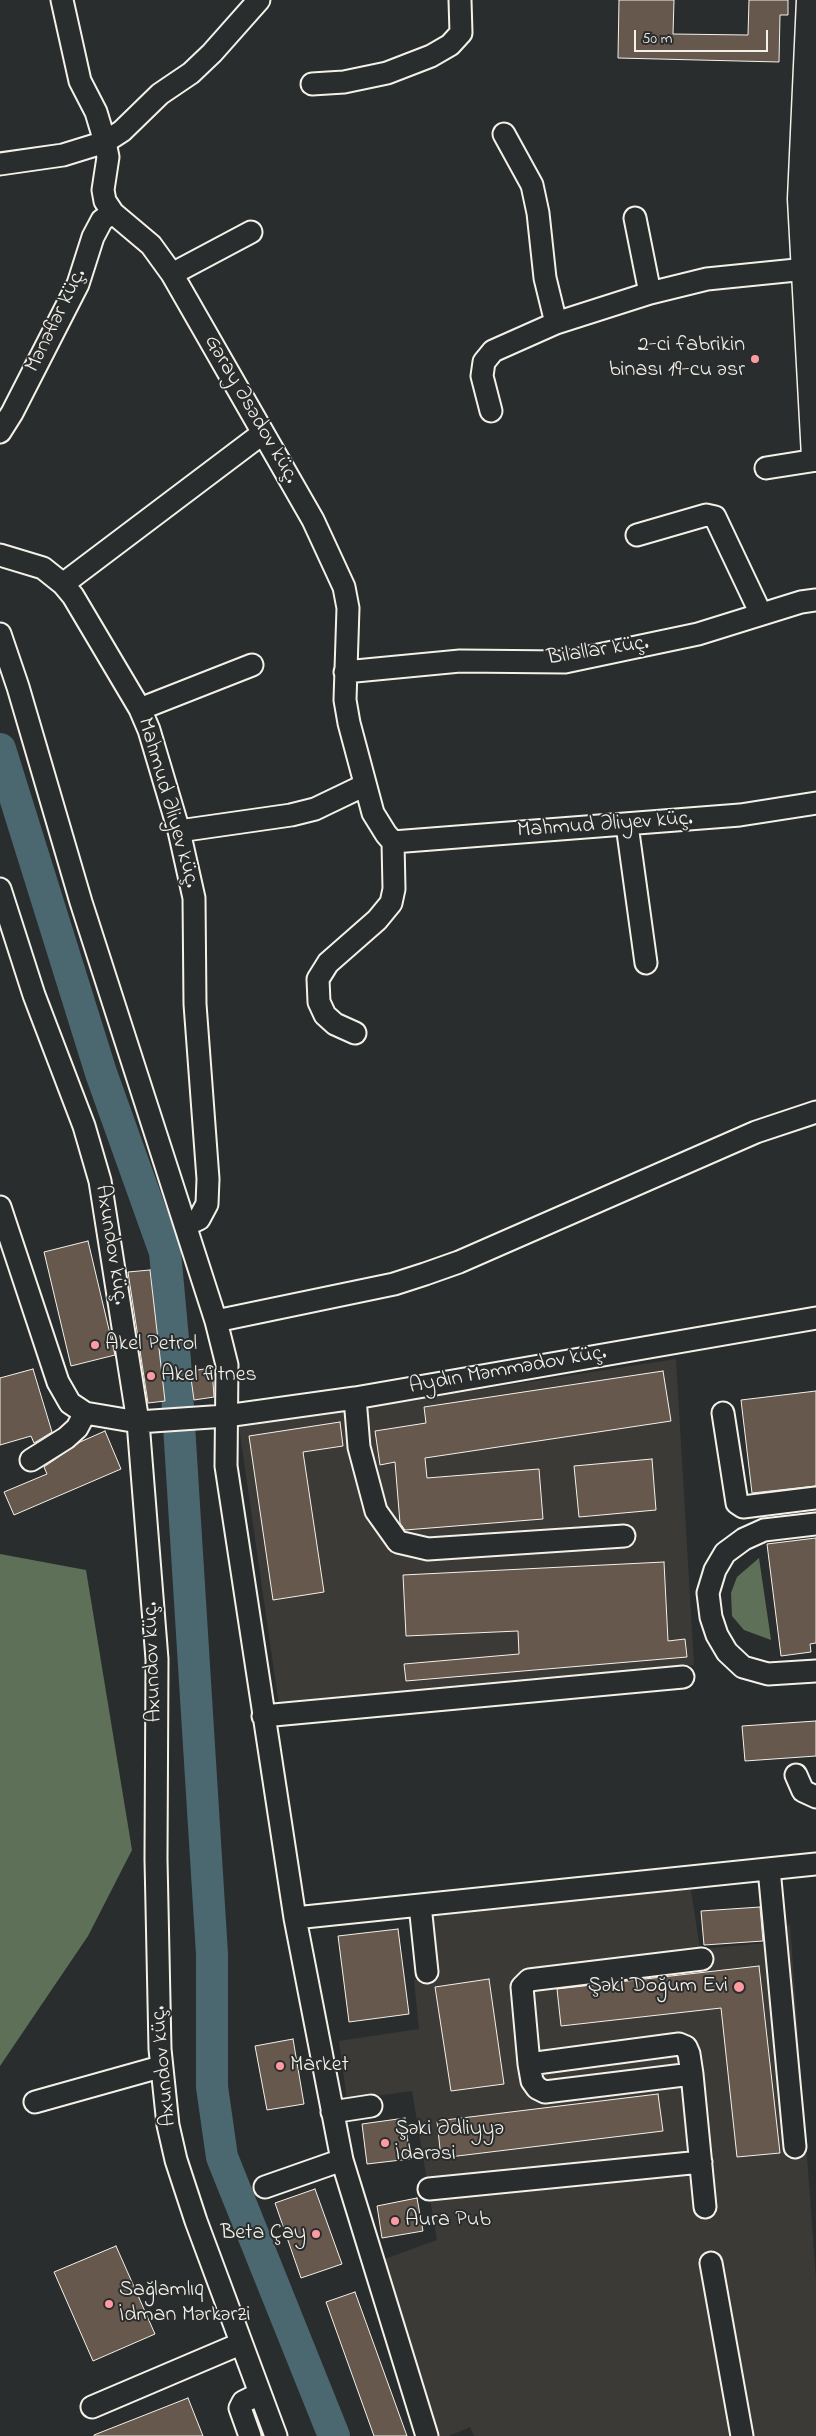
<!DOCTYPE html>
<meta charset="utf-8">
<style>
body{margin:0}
#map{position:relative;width:816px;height:2436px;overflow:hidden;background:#2a2d2e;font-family:"Indie Flower",sans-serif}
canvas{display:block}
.scale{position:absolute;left:634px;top:30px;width:134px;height:22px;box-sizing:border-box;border:2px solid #f4f1e8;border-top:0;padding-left:6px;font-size:15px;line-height:18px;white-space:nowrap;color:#f4f1e8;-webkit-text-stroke:4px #2a2d2e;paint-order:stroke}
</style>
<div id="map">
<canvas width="816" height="2436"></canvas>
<div class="scale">50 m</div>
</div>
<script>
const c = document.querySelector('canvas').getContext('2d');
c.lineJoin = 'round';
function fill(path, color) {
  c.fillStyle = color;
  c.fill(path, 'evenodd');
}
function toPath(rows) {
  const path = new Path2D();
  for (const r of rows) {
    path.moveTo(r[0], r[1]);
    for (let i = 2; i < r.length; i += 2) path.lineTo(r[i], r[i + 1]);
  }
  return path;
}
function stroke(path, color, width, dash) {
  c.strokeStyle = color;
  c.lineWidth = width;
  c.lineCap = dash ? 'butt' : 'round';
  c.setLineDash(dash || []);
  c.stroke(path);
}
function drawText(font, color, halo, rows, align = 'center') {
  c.font = font + ' "Indie Flower",sans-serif';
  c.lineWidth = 4;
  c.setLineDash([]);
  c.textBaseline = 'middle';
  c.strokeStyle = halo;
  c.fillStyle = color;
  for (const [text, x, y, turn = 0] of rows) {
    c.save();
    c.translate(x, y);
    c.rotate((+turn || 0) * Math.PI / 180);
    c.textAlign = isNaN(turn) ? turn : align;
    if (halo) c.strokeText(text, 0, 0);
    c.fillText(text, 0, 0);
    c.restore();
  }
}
const built = toPath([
 [676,1359,694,1665,279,1706,239,1427],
 [690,1884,700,1949,767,1943,766,1927,790,1925,816,2279,816,2436,474,2436,470,2427,449,2436,440,2436,382,2260,437,2240,412,2091,347,2100,339,2041,419,2029,414,1980,437,1978,428,1914]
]);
const green = toPath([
 [0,1554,86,1570,132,1850,88,1936,0,2066],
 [759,1558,771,1640,744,1630,732,1616,731,1593,737,1577]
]);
const river = toPath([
 [0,749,101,1073,165,1252,175,1361,212,1954,212,2087,222,2157,334,2436]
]);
const building = toPath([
 [619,0,674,0,673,34,748,35,749,0,788,0,788,15,780,15,779,62,618,58,619,0],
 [88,1241,115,1355,71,1366,44,1252,88,1241],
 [150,1270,165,1401,148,1403,128,1272,150,1270],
 [212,1368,214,1397,194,1400,190,1371,212,1368],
 [33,1369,52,1432,34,1443,31,1436,0,1445,0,1378,33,1369],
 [663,1371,671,1421,425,1458,427,1478,539,1469,543,1519,405,1530,400,1523,395,1462,380,1465,375,1431,426,1423,424,1407,663,1371],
 [816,1391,816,1486,752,1493,741,1400,816,1391],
 [340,1422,343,1446,303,1452,324,1592,273,1600,249,1436,340,1422],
 [105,1431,121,1469,14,1515,4,1492,47,1474,44,1467,80,1442,105,1431],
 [652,1459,656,1510,579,1517,574,1466,652,1459],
 [816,1538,816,1643,810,1644,811,1652,781,1656,767,1544,816,1538],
 [664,1562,668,1641,685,1639,687,1657,406,1681,404,1664,519,1654,518,1631,406,1636,403,1575,664,1562],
 [816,1721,816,1756,745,1761,742,1726,816,1721],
 [760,1907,763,1941,704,1945,701,1911,760,1907],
 [398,1929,409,2014,349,2022,338,1936,398,1929],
 [759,1966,780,2153,737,2157,721,2008,561,2026,557,1989,759,1966],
 [489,1979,504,2084,451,2091,435,1987,489,1979],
 [293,2039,304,2104,267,2110,255,2046,293,2039],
 [658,2094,663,2131,441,2158,437,2121,658,2094],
 [405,2118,410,2159,367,2164,362,2124,405,2118],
 [315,2189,342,2264,301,2278,275,2203,315,2189],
 [417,2198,423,2231,382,2238,377,2206,417,2198],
 [116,2246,155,2334,93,2361,54,2272,116,2246],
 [355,2292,407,2436,374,2436,326,2302,355,2292],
 [188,2398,203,2436,94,2436,94,2435,188,2398]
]);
const minor = toPath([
 [62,0,80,81,96,112,105,142,108,157,103,190,105,201,113,213,151,245,172,274,313,520,344,587,348,608,345,700,349,723,373,813,386,834,393,842],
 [312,84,344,82,387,73,431,56,450,45,461,33,460,0],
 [504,134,532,185,538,213,545,278,556,323,650,293,707,279,806,269],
 [0,164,63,155,105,142,122,131,160,94,191,73,212,53,259,0],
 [635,218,650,293],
 [172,274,251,232],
 [491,411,482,376,484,362,493,351,556,323],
 [0,432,12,413,78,284,93,237,102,220,113,213],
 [766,468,816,460],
 [637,535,706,515,715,517,761,614],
 [0,555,43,568,63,584,73,596,140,709,149,730,179,831,194,898,195,1004,208,1179,207,1204,199,1219,186,1225],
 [63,584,263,433],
 [0,634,18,687,81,902,216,1321,227,1365,226,1466,295,1918,342,2160,427,2436],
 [345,672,460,661,565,662,698,634,801,602,816,600],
 [140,709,252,665],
 [627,825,646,963],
 [179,831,291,815,315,809,365,785],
 [393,842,740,815,816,803],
 [0,889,34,995,84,1126,100,1181,138,1422,157,1659,156,1859,160,2049,168,2125,176,2160,196,2221,276,2436],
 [355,1033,335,1024,325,1015,319,1002,318,979,328,963,377,920,391,903,394,889,393,842],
 [0,1207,58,1382,70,1403,85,1413,138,1422,226,1416,355,1398,816,1318],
 [216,1321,394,1284,425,1274,459,1262,756,1132,816,1112],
 [355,1398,359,1447,376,1511,398,1542,428,1549,624,1536],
 [723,1413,737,1503,743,1507,816,1498],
 [31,1460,66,1438,77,1428,85,1413],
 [816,1524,764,1530,744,1539,725,1553,715,1570,708,1593,711,1617,717,1635,727,1652,743,1667,768,1674,816,1671],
 [263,1716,683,1677],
 [796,1775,803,1791,816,1797],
 [769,1869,795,2147],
 [420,1905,427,1972],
 [295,1918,816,1864],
 [702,1959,529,1980,522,1987,529,2064,532,2081,537,2088,545,2092,692,2074,705,2207],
 [529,2064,679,2044,686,2047,689,2054,692,2074],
 [35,2102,160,2067],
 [332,2112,371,2106],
 [265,2187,342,2160],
 [429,2189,701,2162],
 [711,2263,742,2436],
 [92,2407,240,2344],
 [250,2436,240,2408,243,2402,259,2394]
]);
const major = toPath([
 [811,0,802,199,816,457]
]);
const markers = [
 [755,359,5,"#ff9aa2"],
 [95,1345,5,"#ff9aa2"],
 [151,1376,5,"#ff9aa2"],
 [739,1987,6,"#ff9aa2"],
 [280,2066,5,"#ff9aa2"],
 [385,2143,5,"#ff9aa2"],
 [395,2221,5,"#ff9aa2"],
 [316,2234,5,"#ff9aa2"],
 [109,2304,5,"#ff9aa2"]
];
const streetNames = [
 ["Mənəflər küç.",57,321,-64],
 ["Gəray Əsədov küç.",250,410,60],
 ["Bilallar küç.",598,652,-9],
 ["Mahmud Əliyev küç.",167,803,74],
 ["Mahmud Əliyev küç.",605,826,-4],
 ["Axundov küç.",110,1245,81],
 ["Aydın Məmmədov küç.",508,1371,-10],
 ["Axundov küç.",154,1662,-92],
 ["Axundov küç.",165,2066,-95]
];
const poiNames = [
 ["2-ci fabrikin",745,346,"right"],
 ["binası 19-cu əsr",745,371,"right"],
 ["Akel Petrol",105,1345],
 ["Akel fitnes",161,1376],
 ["Şəki Doğum Evi",728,1987,"right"],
 ["Market",290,2066],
 ["Şəki Ədliyyə",395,2130],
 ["İdarəsi",395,2155],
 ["Aura Pub",405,2221],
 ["Beta Çay",306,2234,"right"],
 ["Sağlamlıq",119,2291],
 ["İdman Mərkərzi",119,2316]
];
fill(built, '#3c3a37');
fill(green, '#5f7059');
stroke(river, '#4b6870', 32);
fill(building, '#66584d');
stroke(building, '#f4f1e8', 1);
stroke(minor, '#f4f1e8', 25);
stroke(major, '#f4f1e8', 31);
stroke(minor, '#2a2d2e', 21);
stroke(major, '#2a2d2e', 28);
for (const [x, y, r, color] of markers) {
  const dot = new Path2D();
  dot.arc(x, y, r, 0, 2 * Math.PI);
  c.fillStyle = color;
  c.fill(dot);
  stroke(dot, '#2a2d2e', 2);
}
drawText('22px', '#f4f1e8', '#2a2d2e', streetNames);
drawText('22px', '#f4f1e8', '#2a2d2e', poiNames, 'left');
</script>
